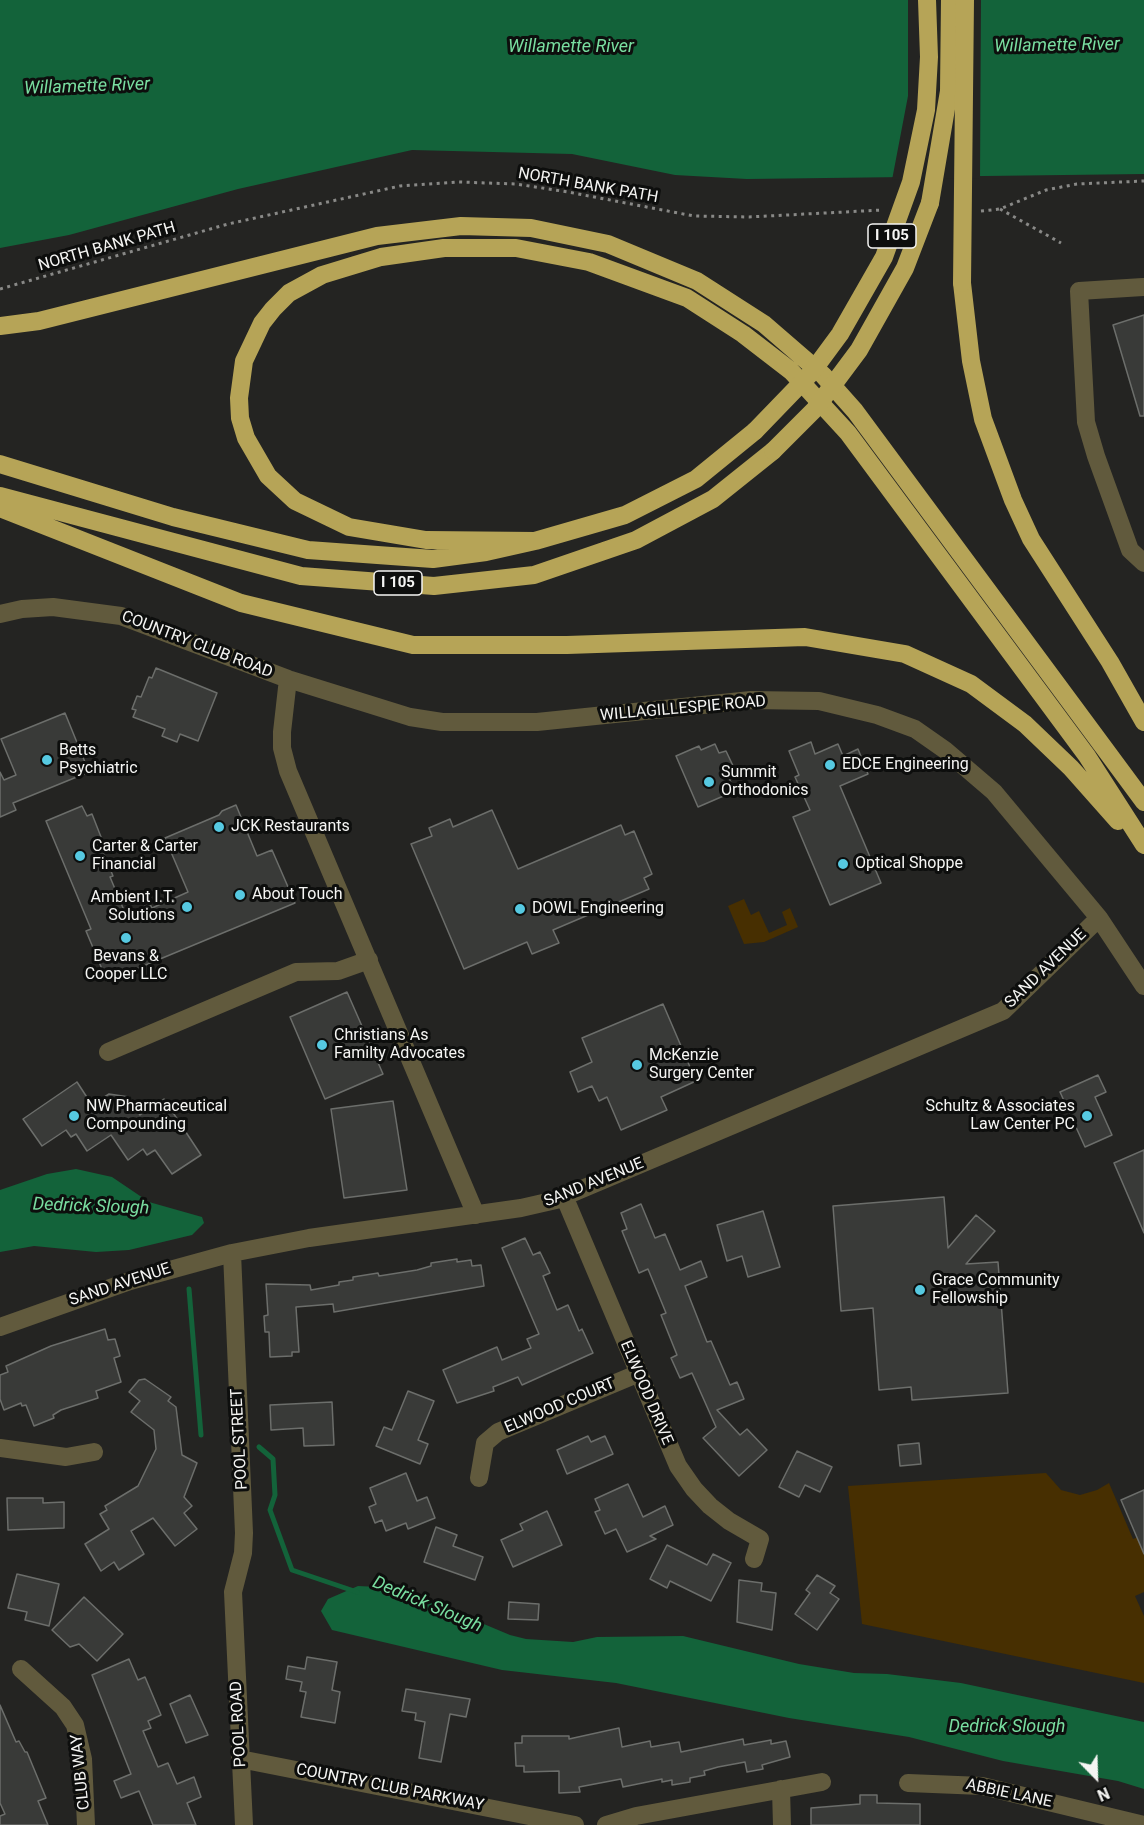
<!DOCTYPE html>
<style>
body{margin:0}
#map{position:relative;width:1144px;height:1825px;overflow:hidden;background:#242422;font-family:Roboto,sans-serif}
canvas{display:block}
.north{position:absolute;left:1066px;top:1747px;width:60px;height:60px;-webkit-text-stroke:4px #0d0e0d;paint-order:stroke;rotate:157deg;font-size:16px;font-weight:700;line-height:24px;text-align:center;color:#f5f5f3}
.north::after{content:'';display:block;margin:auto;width:21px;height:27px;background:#f5f5f3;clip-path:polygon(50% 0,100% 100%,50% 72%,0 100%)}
</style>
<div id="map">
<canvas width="1144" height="1825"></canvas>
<div class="north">N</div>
</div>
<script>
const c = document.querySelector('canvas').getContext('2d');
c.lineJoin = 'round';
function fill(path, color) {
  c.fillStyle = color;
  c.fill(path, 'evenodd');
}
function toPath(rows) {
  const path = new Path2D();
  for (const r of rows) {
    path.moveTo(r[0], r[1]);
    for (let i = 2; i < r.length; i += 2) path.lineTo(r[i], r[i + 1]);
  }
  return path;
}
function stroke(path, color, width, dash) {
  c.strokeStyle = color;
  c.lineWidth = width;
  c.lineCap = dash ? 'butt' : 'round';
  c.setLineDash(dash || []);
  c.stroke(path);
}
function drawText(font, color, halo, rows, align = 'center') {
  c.font = font + ' Roboto,sans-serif';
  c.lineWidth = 6;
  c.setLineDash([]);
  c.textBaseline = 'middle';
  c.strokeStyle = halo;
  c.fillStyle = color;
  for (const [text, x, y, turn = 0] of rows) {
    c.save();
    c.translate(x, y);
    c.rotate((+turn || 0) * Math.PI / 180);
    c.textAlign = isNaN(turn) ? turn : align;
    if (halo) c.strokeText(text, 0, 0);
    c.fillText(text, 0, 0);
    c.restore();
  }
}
const green = toPath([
 [744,899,751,915,759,911,769,933,787,925,782,912,790,908,798,927,764,942,744,944,728,906],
 [1046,1473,1061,1490,1080,1495,1097,1490,1109,1483,1133,1539,1144,1535,1144,1592,1135,1596,1144,1616,1144,1683,862,1624,848,1486]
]);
const water = toPath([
 [0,0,1144,0,1144,174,747,179,675,175,572,154,412,150,238,189,69,235,0,248],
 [76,1169,112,1177,149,1202,202,1217,204,1223,192,1235,129,1250,96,1252,34,1246,0,1252,0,1190,47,1174],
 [358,1586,398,1588,510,1635,526,1639,573,1642,597,1637,683,1636,799,1664,854,1673,887,1674,961,1683,1144,1722,1144,1789,1118,1781,1003,1761,909,1737,789,1718,616,1683,502,1670,332,1630,321,1611,328,1599]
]);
const pier = toPath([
 [908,0,981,0,980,178,892,180,908,96]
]);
const stream = toPath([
 [189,1289,201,1435],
 [259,1447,273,1459,275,1495,270,1510,292,1570,357,1592]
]);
const building = toPath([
 [1144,315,1144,416,1140,416,1113,325,1144,315],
 [156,668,217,693,198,741,180,734,177,742,162,736,165,729,133,717,136,710,132,709,137,696,141,697,149,677,152,678,156,668],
 [65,713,89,772,13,803,16,810,0,817,0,772,4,780,16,775,1,739,65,713],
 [811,742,815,754,838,744,843,756,858,749,868,774,840,786,881,883,830,905,793,817,810,810,795,777,799,775,789,751,811,742],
 [715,744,719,753,726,751,735,770,727,774,735,791,698,807,676,756,699,746,701,750,715,744],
 [236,805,257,856,272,850,295,903,107,981,86,931,91,929,46,821,82,806,87,816,92,814,101,837,98,839,113,876,110,877,126,915,150,904,152,908,188,892,165,838,219,815,222,811,236,805],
 [492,810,518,869,621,825,625,835,634,831,652,874,644,878,649,889,553,930,559,943,532,954,527,942,464,969,411,844,432,836,429,828,450,819,453,827,492,810],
 [347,992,383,1074,325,1099,290,1017,347,992],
 [663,1004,696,1081,661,1097,667,1110,621,1130,607,1097,599,1101,592,1086,578,1092,570,1072,592,1062,582,1038,663,1004],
 [1098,1075,1106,1092,1095,1097,1112,1135,1085,1147,1060,1092,1098,1075],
 [77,1082,92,1105,109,1094,129,1097,140,1115,164,1099,201,1155,172,1174,155,1150,147,1155,143,1149,128,1160,111,1135,87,1151,76,1134,71,1137,66,1130,42,1146,23,1119,77,1082],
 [393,1101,407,1190,344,1198,331,1109,393,1101],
 [1144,1150,1144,1233,1114,1163,1144,1150],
 [944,1197,948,1248,976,1215,995,1231,966,1264,998,1262,1008,1393,912,1400,911,1387,879,1390,873,1308,841,1311,833,1206,944,1197],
 [641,1204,655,1238,665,1234,680,1270,701,1261,707,1277,685,1286,707,1342,711,1341,730,1385,737,1382,744,1399,717,1410,740,1435,747,1429,767,1450,739,1476,703,1438,716,1427,692,1373,680,1378,671,1358,677,1355,661,1315,666,1313,648,1269,639,1273,622,1231,627,1229,621,1213,641,1204],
 [763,1211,780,1267,748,1277,742,1256,727,1261,717,1225,763,1211],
 [525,1238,533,1255,540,1252,550,1273,543,1276,557,1310,568,1305,579,1331,582,1329,593,1353,522,1385,518,1377,493,1387,494,1391,457,1403,443,1370,497,1347,502,1360,531,1348,527,1339,539,1334,502,1248,525,1238],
 [457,1259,457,1262,471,1260,472,1266,481,1265,484,1286,334,1312,333,1304,296,1307,299,1352,292,1352,292,1356,270,1357,269,1332,265,1332,264,1316,268,1315,266,1284,310,1285,311,1290,339,1285,339,1282,353,1280,353,1277,378,1273,379,1276,417,1270,431,1266,431,1263,457,1259],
 [105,1329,108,1340,115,1339,120,1356,114,1358,121,1382,96,1391,98,1398,61,1410,53,1415,54,1418,34,1426,26,1405,22,1406,21,1403,4,1410,0,1399,0,1375,8,1372,6,1366,51,1346,105,1329],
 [145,1379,171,1397,168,1401,176,1407,182,1455,197,1463,184,1497,192,1506,184,1513,197,1529,175,1546,153,1518,131,1531,144,1554,119,1570,114,1562,101,1571,85,1544,109,1529,100,1514,107,1510,105,1506,138,1486,156,1449,154,1430,131,1412,140,1401,129,1392,139,1380,145,1379],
 [408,1391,434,1401,418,1440,428,1444,420,1464,376,1446,384,1427,392,1430,408,1391],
 [332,1402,334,1445,304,1446,303,1428,271,1430,270,1405,332,1402],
 [588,1436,591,1442,605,1436,613,1454,567,1474,557,1450,588,1436],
 [919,1443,921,1464,900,1466,898,1445,919,1443],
 [797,1451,832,1467,820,1492,805,1485,799,1497,779,1487,797,1451],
 [406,1473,417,1501,427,1497,435,1518,408,1529,406,1523,386,1531,382,1520,375,1523,369,1507,376,1504,370,1488,406,1473],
 [628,1484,643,1517,665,1506,673,1525,650,1536,656,1539,627,1552,616,1529,605,1534,595,1512,600,1510,595,1499,628,1484],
 [1144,1490,1144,1554,1121,1500,1144,1490],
 [7,1498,43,1498,43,1503,64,1502,64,1528,8,1530,7,1498],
 [547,1511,562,1545,513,1567,501,1540,523,1530,520,1524,547,1511],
 [436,1527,457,1535,453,1546,483,1557,475,1580,424,1562,436,1527],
 [667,1545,707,1565,713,1554,731,1563,711,1601,670,1581,667,1588,650,1579,667,1545],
 [17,1574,59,1584,49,1626,25,1620,27,1612,8,1608,17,1574],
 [817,1575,835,1586,830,1593,839,1599,817,1630,795,1614,810,1593,806,1590,817,1575],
 [739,1580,762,1583,761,1591,776,1593,772,1630,737,1622,739,1580],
 [84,1597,123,1634,97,1661,79,1644,70,1647,52,1630,84,1597],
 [509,1602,539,1604,538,1620,508,1619,509,1602],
 [307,1657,337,1662,332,1690,340,1692,335,1723,301,1717,306,1692,300,1691,302,1682,286,1679,288,1666,305,1669,307,1657],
 [129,1659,138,1680,145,1677,161,1715,148,1721,151,1728,143,1731,158,1767,168,1763,177,1784,194,1777,201,1797,187,1803,196,1825,153,1825,139,1791,121,1798,114,1781,131,1774,92,1675,129,1659],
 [406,1689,470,1699,466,1717,450,1714,441,1762,419,1758,425,1722,415,1720,416,1713,402,1711,406,1689],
 [190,1695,208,1735,186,1743,170,1704,190,1695],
 [0,1705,16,1742,19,1741,25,1752,27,1752,46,1798,38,1801,48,1825,0,1825,0,1816,5,1814,0,1803,0,1705],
 [619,1728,622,1747,650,1741,651,1747,679,1742,681,1752,743,1739,744,1745,771,1740,771,1744,786,1741,790,1757,762,1765,763,1769,747,1772,745,1762,718,1767,704,1771,705,1775,690,1778,690,1782,672,1785,672,1780,662,1782,662,1779,623,1787,621,1779,579,1787,580,1792,559,1793,559,1771,524,1772,524,1766,516,1766,515,1743,522,1743,522,1736,569,1736,569,1739,619,1728],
 [860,1795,877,1795,877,1803,920,1804,920,1825,811,1825,811,1808,860,1804,860,1795]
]);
const path = toPath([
 [1000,209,1061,243],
 [981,211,1000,209,1046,190,1077,184,1144,181],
 [0,289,228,224,400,186,459,182,516,184,568,192,694,216,749,217,882,210]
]);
const minor = toPath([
 [1143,287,1079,291,1086,422,1096,456,1130,550,1144,563],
 [0,614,22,609,53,607,121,616,288,679,410,717,442,722,537,722,751,700,819,701,877,715,915,729,945,750,994,792,1099,918,1144,986],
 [288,679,282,732,282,748,288,771,476,1215],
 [108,1052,296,972,338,971,369,960],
 [564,1196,678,1466,694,1489,710,1506,729,1521,760,1539,754,1559],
 [232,1253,244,1533,243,1553,233,1592,244,1825],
 [0,1327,130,1281,232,1253,309,1238,521,1208,556,1200,1003,1011,1099,918],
 [0,1448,66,1457,94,1452],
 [479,1478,485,1443,498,1432,637,1374],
 [21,1669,63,1707,75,1725,83,1759,86,1825],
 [240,1759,575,1825],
 [908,1783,982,1786,1144,1825],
 [781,1789,782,1825],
 [606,1825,636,1816,822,1782]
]);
const highway = toPath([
 [930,203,949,91,950,0],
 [962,283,971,361,983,419,1013,500,1031,539,1110,662,1144,722],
 [0,326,39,321,377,236,461,226,531,228,608,244,697,281,764,324,823,375,855,411,1144,802],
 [0,464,173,517,308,550,433,559,486,552,535,541,625,515,696,479,755,431],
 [0,496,301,576,434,586,534,575,636,540,713,499,773,451],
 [0,508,241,603,413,645,567,645,805,637,905,654,971,684,1025,724,1071,768,1118,821],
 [535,541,426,540,349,527,295,501,268,476,246,438,240,418,239,398,244,361,262,323,273,309,289,293,322,275,381,257,444,248,516,248,589,262,687,298,743,334,791,371,848,433,1087,756,1144,845]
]);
const highwayBridge = toPath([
 [962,283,965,0],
 [755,431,812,372,840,334,884,257,911,182,926,110,929,57,927,0],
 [773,451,815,409,859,350,905,268,930,203]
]);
const markers = [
 [47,760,6,"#56c9e1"],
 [830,765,6,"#56c9e1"],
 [709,782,6,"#56c9e1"],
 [219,827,6,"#56c9e1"],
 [80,856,6,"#56c9e1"],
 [843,864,6,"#56c9e1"],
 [240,895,6,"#56c9e1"],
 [187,907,6,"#56c9e1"],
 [520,909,6,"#56c9e1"],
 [126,938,6,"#56c9e1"],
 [322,1045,6,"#56c9e1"],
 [637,1065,6,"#56c9e1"],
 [74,1116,6,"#56c9e1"],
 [1087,1116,6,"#56c9e1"],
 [920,1290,6,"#56c9e1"]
];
const shields = [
 [892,236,48],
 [398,583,48]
];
const shieldNames = [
 ["I 105",892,236],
 ["I 105",398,583]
];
const streetNames = [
 ["NORTH BANK PATH",588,186,10],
 ["NORTH BANK PATH",107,247,-16],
 ["COUNTRY CLUB ROAD",197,645,21],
 ["WILLAGILLESPIE ROAD",683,709,-5],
 ["SAND AVENUE",1046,969,-44],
 ["SAND AVENUE",594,1183,-22],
 ["SAND AVENUE",120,1285,-18],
 ["ELWOOD DRIVE",646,1393,67],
 ["ELWOOD COURT",560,1406,-23],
 ["POOL STREET",240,1439,-93],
 ["POOL ROAD",239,1724,-93],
 ["CLUB WAY",81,1772,-96],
 ["COUNTRY CLUB PARKWAY",390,1788,11],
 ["ABBIE LANE",1009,1794,12]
];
const poiNames = [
 ["Betts",59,751],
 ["Psychiatric",59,769],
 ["EDCE Engineering",842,765],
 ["Summit",721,773],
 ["Orthodonics",721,791],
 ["JCK Restaurants",231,827],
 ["Carter & Carter",92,847],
 ["Financial",92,865],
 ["Optical Shoppe",855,864],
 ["About Touch",252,895],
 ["Ambient I.T.",175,898,"right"],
 ["Solutions",175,916,"right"],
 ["DOWL Engineering",532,909],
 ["Bevans &",126,957,"center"],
 ["Cooper LLC",126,975,"center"],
 ["Christians As",334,1036],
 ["Familty Advocates",334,1054],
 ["McKenzie",649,1056],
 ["Surgery Center",649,1074],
 ["NW Pharmaceutical",86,1107],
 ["Compounding",86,1125],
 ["Schultz & Associates",1075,1107,"right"],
 ["Law Center PC",1075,1125,"right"],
 ["Grace Community",932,1281],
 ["Fellowship",932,1299]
];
const waterNames = [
 ["Willamette River",1057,46,-1],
 ["Willamette River",571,47],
 ["Willamette River",87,87,-2],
 ["Dedrick Slough",91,1207,2],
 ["Dedrick Slough",427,1605,23],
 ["Dedrick Slough",1007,1727]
];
fill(green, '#472f01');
fill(water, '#13633a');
fill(pier, '#242422');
stroke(stream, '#13633a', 5);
fill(building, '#393a38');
stroke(building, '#6c6e6b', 1.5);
stroke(path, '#898987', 3, [3, 4.5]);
stroke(minor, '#615a3d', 18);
stroke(highway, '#b6a457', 18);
stroke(highwayBridge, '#b6a457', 18);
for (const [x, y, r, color] of markers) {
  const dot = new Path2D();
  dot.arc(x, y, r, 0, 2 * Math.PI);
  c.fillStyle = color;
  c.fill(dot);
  stroke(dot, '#0d0e0d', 2);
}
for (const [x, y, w] of shields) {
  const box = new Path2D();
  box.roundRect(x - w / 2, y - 12, w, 24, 4.5);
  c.fillStyle = '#0d0e0d';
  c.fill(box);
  stroke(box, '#f5f5f3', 1.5);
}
drawText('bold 15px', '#f5f5f3', null, shieldNames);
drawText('16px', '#f5f5f3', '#0d0e0d', streetNames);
drawText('16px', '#f5f5f3', '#0d0e0d', poiNames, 'left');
drawText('italic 18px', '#79dea0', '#0d0e0d', waterNames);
</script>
